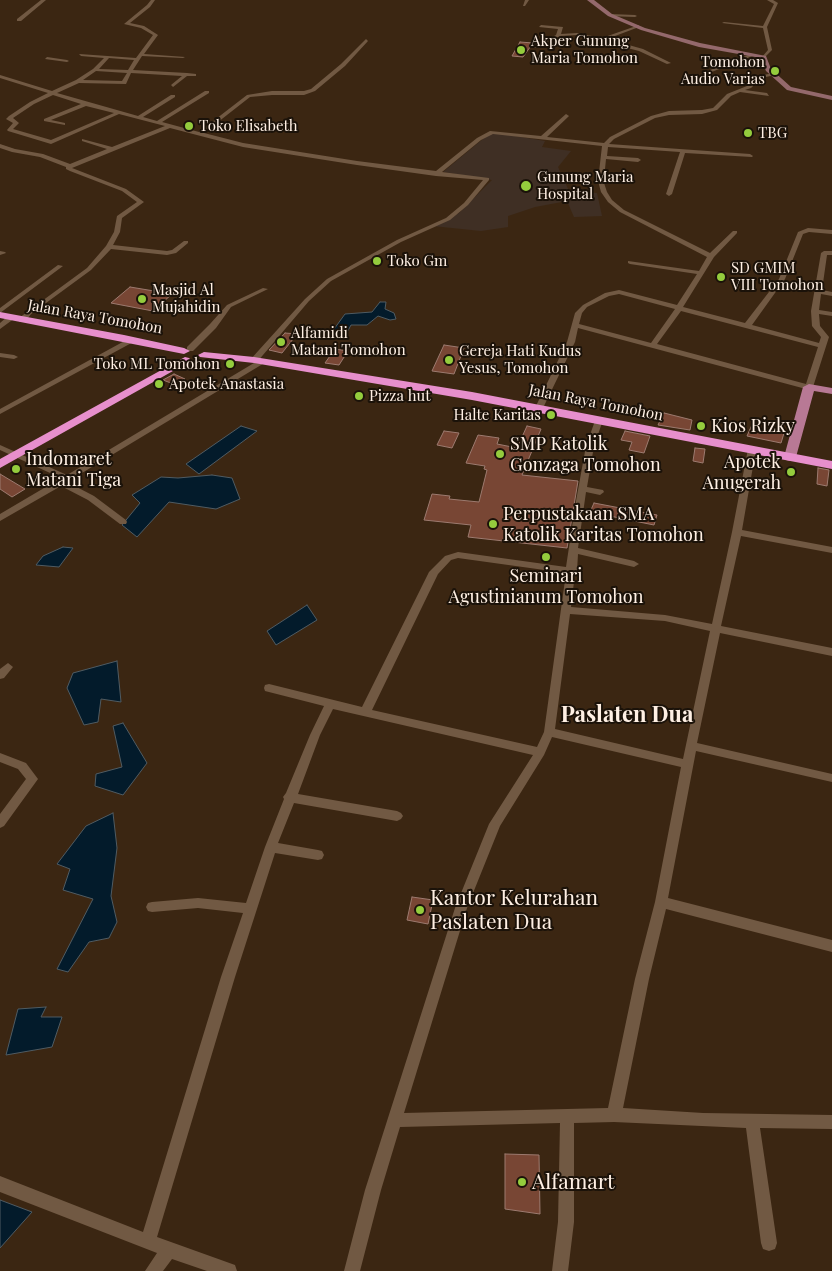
<!DOCTYPE html>
<style>
body{margin:0}
canvas{display:block;background:#3b2612}
</style>
<canvas width="832" height="1271"></canvas>
<script>
const c = document.querySelector('canvas').getContext('2d');
c.lineJoin = 'round';
function fill(path, color) {
  c.fillStyle = color;
  c.fill(path, 'evenodd');
}
function toPath(rows) {
  const path = new Path2D();
  for (const r of rows) {
    path.moveTo(r[0], r[1]);
    for (let i = 2; i < r.length; i += 2) path.lineTo(r[i], r[i + 1]);
  }
  return path;
}
function stroke(path, color, width, dash) {
  c.strokeStyle = color;
  c.lineWidth = width;
  c.lineCap = dash ? 'butt' : 'round';
  c.setLineDash(dash || []);
  c.stroke(path);
}
function drawText(font, color, halo, rows, align = 'center') {
  c.font = font + ' "Playfair Display",serif';
  c.lineWidth = 4;
  c.setLineDash([]);
  c.textBaseline = 'middle';
  c.strokeStyle = halo;
  c.fillStyle = color;
  for (const [text, x, y, turn = 0] of rows) {
    c.save();
    c.translate(x, y);
    c.rotate((+turn || 0) * Math.PI / 180);
    c.textAlign = isNaN(turn) ? turn : align;
    if (halo) c.strokeText(text, 0, 0);
    c.fillText(text, 0, 0);
    c.restore();
  }
}
const medical = toPath([
 [497,133,545,141,542,147,571,151,558,167,569,191,597,193,602,216,574,217,567,201,535,207,508,216,508,227,481,231,433,226,459,213,492,180,443,172,489,134]
]);
const water = toPath([
 [380,302,386,302,385,309,394,313,396,319,390,320,378,316,367,325,351,325,344,338,329,336,345,314,372,312,380,302],
 [241,426,257,431,199,474,186,464,241,426],
 [212,475,232,478,240,499,216,509,169,502,137,537,122,525,140,503,132,495,161,477,178,478,212,475],
 [63,547,73,548,59,567,36,565,43,556,63,547],
 [307,605,317,620,276,645,267,631,307,605],
 [117,661,121,702,101,699,98,722,84,725,67,688,73,673,117,661],
 [123,723,147,763,123,795,95,786,96,774,122,767,113,726,123,723],
 [113,813,117,848,111,896,117,922,109,938,89,942,68,972,57,969,93,899,63,890,70,869,57,864,86,826,113,813],
 [46,1007,41,1017,62,1017,52,1047,6,1055,18,1009,46,1007],
 [0,1200,32,1212,0,1248,0,1200]
]);
const building = toPath([
 [520,42,533,43,523,57,512,56,520,42],
 [130,287,172,294,153,311,111,303,130,287],
 [285,333,297,334,282,353,269,350,285,333],
 [444,345,464,348,454,374,432,371,444,345],
 [335,349,348,351,339,365,325,363,335,349],
 [174,374,185,379,176,385,163,380,174,374],
 [664,413,692,420,690,430,658,425,664,413],
 [527,426,541,429,522,475,578,481,567,548,468,537,471,525,424,520,432,494,450,496,449,499,479,502,487,470,484,469,485,466,466,463,478,435,499,438,497,444,517,448,527,426],
 [751,427,772,432,773,428,785,430,781,443,747,436,751,427],
 [444,431,459,433,452,448,437,445,444,431],
 [625,431,650,436,644,453,629,450,632,442,621,440,625,431],
 [695,448,705,449,703,463,693,461,695,448],
 [818,468,829,470,827,486,817,484,818,468],
 [0,474,25,489,12,497,0,489,0,474],
 [594,503,657,515,654,525,590,512,594,503],
 [412,897,433,900,428,924,407,920,412,897],
 [505,1154,539,1155,540,1214,505,1209,505,1154]
]);
const street = toPath([
 [41,0,46,0,21,21,17,21,17,19,41,0],
 [151,0,155,0,150,7,130,23,144,26,158,35,144,54,185,57,183,58,142,56,133,70,187,73,196,74,196,76,187,76,173,87,171,85,182,76,131,73,126,84,79,83,57,93,138,116,171,95,175,95,175,97,143,117,157,121,205,91,209,91,209,93,162,122,199,132,247,95,272,91,304,91,311,89,341,64,366,39,368,41,345,66,315,91,304,95,272,95,250,97,204,133,243,143,357,161,436,171,477,138,490,131,541,136,566,114,569,116,568,117,547,137,604,143,610,137,651,116,669,111,702,110,713,108,727,94,747,86,757,76,775,73,775,75,761,78,751,88,745,90,767,93,769,96,740,92,731,96,717,110,702,114,669,115,655,118,614,139,609,144,750,154,753,156,752,157,685,153,672,194,669,196,666,194,680,152,608,147,607,156,638,158,641,160,638,162,606,159,604,179,632,179,635,181,632,183,604,183,607,192,612,200,624,210,710,253,733,231,737,231,737,233,714,257,683,307,745,323,779,279,798,232,808,228,832,230,832,234,809,232,803,234,785,279,752,325,819,343,821,337,812,326,811,311,821,253,824,251,832,251,832,255,827,255,822,290,832,292,832,296,821,294,819,310,832,312,832,316,819,314,820,326,829,337,813,387,809,389,806,389,578,328,575,342,543,408,542,410,536,410,535,408,567,342,575,313,583,305,605,293,619,290,677,305,697,274,630,264,628,263,628,261,699,271,707,257,620,212,608,202,601,192,598,181,602,146,493,134,481,140,442,172,489,178,489,180,468,205,450,220,401,242,331,281,309,301,257,362,251,362,250,360,305,299,327,279,397,240,446,218,464,203,483,180,436,176,357,165,243,147,170,128,72,168,126,189,144,202,122,218,120,232,113,245,167,251,172,250,184,241,188,241,188,243,176,253,167,255,111,249,91,270,31,314,25,322,19,322,19,318,27,312,87,268,106,246,114,232,117,216,137,202,122,191,70,171,66,169,66,167,40,157,12,152,0,148,0,144,15,149,43,154,70,164,107,149,82,141,82,139,112,147,165,126,119,114,51,144,8,131,7,130,13,123,6,119,9,116,30,102,48,93,0,78,0,75,52,91,76,80,93,69,104,58,81,56,79,54,136,58,153,35,141,28,124,24,147,5,151,0],
 [109,58,134,60,128,70,99,69,109,58],
 [96,71,127,73,122,81,83,80,96,71],
 [53,95,81,104,44,119,44,121,65,125,65,123,51,120,86,106,114,113,51,140,13,129,19,123,13,118,34,104,53,95],
 [619,294,675,309,651,343,579,324,582,313,587,307,609,296,619,294],
 [681,311,818,347,806,384,657,344,681,311],
 [525,0,529,0,525,6,523,6,525,0],
 [767,0,773,0,778,3,767,27,772,50,764,58,762,57,768,50,763,28,722,23,724,22,763,26,774,4,767,0],
 [610,14,635,15,637,16,635,17,608,16,610,14],
 [541,25,563,27,561,34,577,33,602,38,639,25,639,27,607,39,643,49,671,63,667,64,639,51,577,35,560,36,538,48,534,48,534,46,556,35,558,29,539,27,541,25],
 [751,54,755,55,709,73,705,72,751,54],
 [47,57,67,60,69,61,67,62,45,59,47,57],
 [0,251,5,252,6,253,0,255,0,251],
 [58,265,63,266,0,313,0,308,58,265],
 [263,288,268,289,231,307,216,328,193,351,187,351,187,347,210,324,227,305,263,288],
 [8,316,15,318,0,329,0,323,8,316],
 [130,338,137,340,0,414,0,409,130,338],
 [0,353,14,355,18,357,14,359,0,357,0,353],
 [259,360,265,360,266,362,67,482,94,496,126,520,127,522,126,524,120,524,88,500,61,486,0,521,0,514,61,478,0,450,0,445,67,475,259,360],
 [596,418,602,418,603,420,594,446,587,487,603,490,604,492,600,495,586,492,578,548,634,561,639,564,634,567,578,554,577,571,575,573,571,607,665,615,712,624,732,532,748,449,752,447,756,449,742,530,832,547,832,553,741,536,721,626,832,648,832,656,720,633,697,743,832,774,832,782,696,751,668,898,832,940,832,952,666,909,649,979,623,1108,703,1113,832,1115,832,1129,760,1128,777,1243,775,1249,769,1251,763,1249,761,1243,746,1128,614,1122,574,1123,574,1222,568,1271,552,1271,558,1222,560,1123,400,1127,381,1190,360,1271,344,1271,365,1190,455,908,489,824,533,755,333,709,320,735,298,794,397,811,401,813,403,816,401,819,397,821,294,803,278,843,318,850,322,851,324,855,322,859,318,860,275,853,235,977,157,1237,235,1265,237,1271,207,1271,172,1259,163,1271,145,1271,157,1253,0,1192,0,1176,143,1232,221,977,243,913,198,908,152,912,148,911,146,907,148,903,152,902,198,898,246,903,265,847,284,799,283,797,286,793,310,735,324,706,265,691,264,688,265,685,269,684,362,707,429,572,445,556,458,552,566,567,576,501,586,446,596,418],
 [458,558,566,573,544,732,537,747,372,710,438,574,451,560,458,558],
 [570,614,665,621,710,631,683,759,555,729,570,614],
 [552,737,681,767,655,902,635,979,608,1108,404,1113,467,908,500,826,544,755,552,737],
 [8,663,13,667,4,678,0,679,0,669,8,663],
 [0,753,26,763,38,779,4,826,0,828,0,814,26,779,18,769,0,762,0,753]
]);
const secondary = toPath([
 [587,0,594,0,612,14,645,28,700,43,766,56,771,69,791,87,832,96,832,100,787,90,766,71,761,58,699,47,641,30,608,16,587,0]
]);
const primary = toPath([
 [809,384,832,388,832,394,814,391,796,457,790,461,786,460,784,457,803,387,809,384]
]);
const highway = toPath([
 [0,312,124,335,184,348,190,351,184,354,0,318,0,312],
 [204,352,254,357,472,392,832,461,832,469,472,400,254,363,200,357,198,355,204,352],
 [185,357,189,358,191,360,189,362,0,468,0,459,185,357]
]);
const markers = [
 [521,50,5,"#94cc3d"],
 [775,71,5,"#94cc3d"],
 [189,126,5,"#94cc3d"],
 [748,133,5,"#94cc3d"],
 [526,186,6,"#94cc3d"],
 [377,261,5,"#94cc3d"],
 [721,277,5,"#94cc3d"],
 [142,299,5,"#94cc3d"],
 [281,342,5,"#94cc3d"],
 [449,360,5,"#94cc3d"],
 [230,364,5,"#94cc3d"],
 [159,384,5,"#94cc3d"],
 [359,396,5,"#94cc3d"],
 [551,415,5,"#94cc3d"],
 [701,426,5,"#94cc3d"],
 [500,454,5,"#94cc3d"],
 [16,469,5,"#94cc3d"],
 [791,472,5,"#94cc3d"],
 [493,524,5,"#94cc3d"],
 [546,557,5,"#94cc3d"],
 [420,910,5,"#94cc3d"],
 [522,1182,5,"#94cc3d"]
];
const farPoinames = [
 ["Akper Gunung",531,41],
 ["Maria Tomohon",531,58],
 ["Tomohon",765,62,"right"],
 ["Audio Varias",765,79,"right"],
 ["Toko Elisabeth",199,126],
 ["TBG",758,133],
 ["Gunung Maria",537,177],
 ["Hospital",537,194],
 ["Toko Gm",387,261],
 ["SD GMIM",731,268],
 ["VIII Tomohon",731,285],
 ["Masjid Al",152,290],
 ["Mujahidin",152,307],
 ["Alfamidi",291,333],
 ["Matani Tomohon",291,350],
 ["Gereja Hati Kudus",459,351],
 ["Yesus, Tomohon",459,368],
 ["Toko ML Tomohon",220,364,"right"],
 ["Apotek Anastasia",169,384],
 ["Pizza hut",369,396],
 ["Halte Karitas",541,415,"right"]
];
const farStreetnames = [
 ["Jalan Raya Tomohon",95,317,10],
 ["Jalan Raya Tomohon",596,403,11]
];
const poiNames = [
 ["Kios Rizky",711,426],
 ["SMP Katolik",510,444],
 ["Gonzaga Tomohon",510,465],
 ["Indomaret",26,459],
 ["Matani Tiga",26,480],
 ["Apotek",781,462,"right"],
 ["Anugerah",781,483,"right"],
 ["Perpustakaan SMA",503,514],
 ["Katolik Karitas Tomohon",503,535],
 ["Seminari",546,576,"center"],
 ["Agustinianum Tomohon",546,597,"center"]
];
const nearPoinames = [
 ["Kantor Kelurahan",430,898],
 ["Paslaten Dua",430,922],
 ["Alfamart",532,1182]
];
const districtNames = [
 ["Paslaten Dua",627,715]
];
fill(medical, '#3f2f24');
fill(water, '#031b2b');
stroke(water, '#4f5b62', 1);
fill(building, '#784634');
stroke(building, '#9c7a6f', 1);
fill(street, '#715943');
fill(secondary, '#94696c');
fill(primary, '#b87995');
fill(highway, '#e78fcc');
for (const [x, y, r, color] of markers) {
  const dot = new Path2D();
  dot.arc(x, y, r, 0, 2 * Math.PI);
  c.fillStyle = color;
  c.fill(dot);
  stroke(dot, '#1b1209', 2);
}
drawText('15px', '#fff0e4', '#1b1209', farPoinames, 'left');
drawText('15px', '#fff0e4', '#1b1209', farStreetnames);
drawText('18px', '#fff0e4', '#1b1209', poiNames, 'left');
drawText('21px', '#fff0e4', '#1b1209', nearPoinames, 'left');
drawText('bold 22px', '#fff0e4', '#1b1209', districtNames);
</script>
